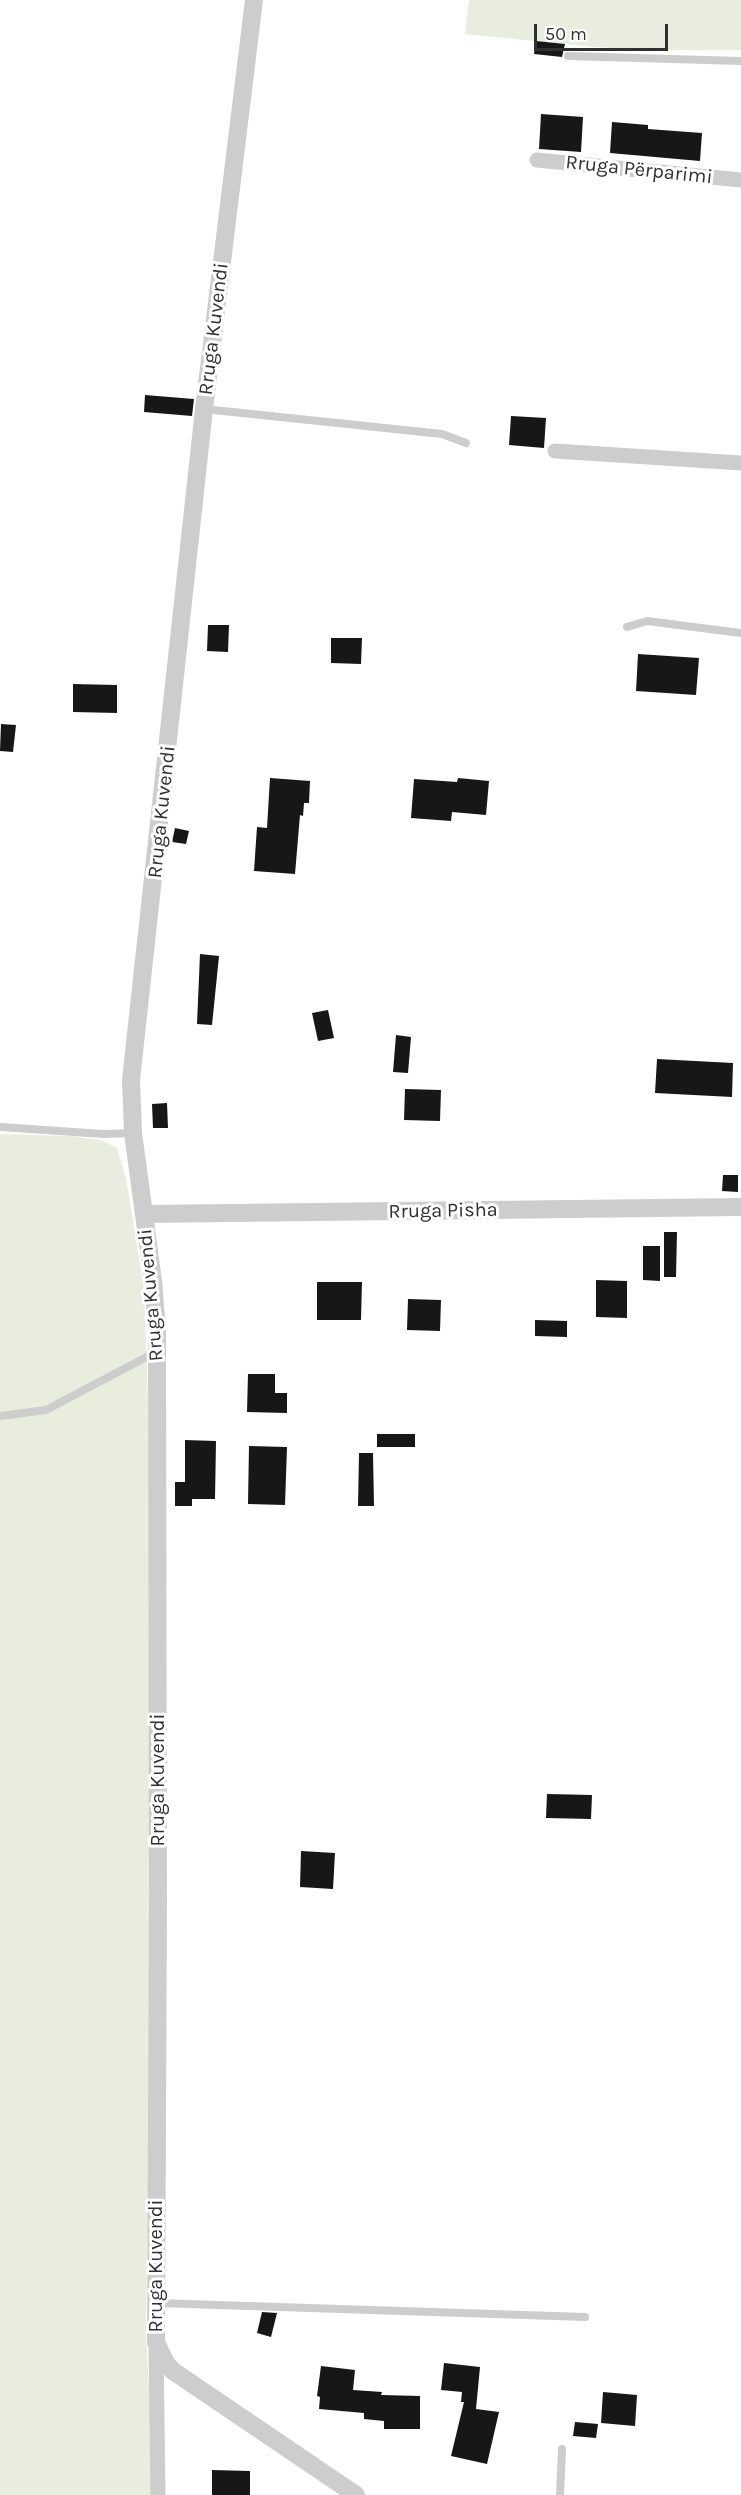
<!DOCTYPE html>
<meta charset="utf-8">
<style>
body{margin:0}
#map{position:relative;width:741px;height:2495px;overflow:hidden;background:#fff;font-family:Karla,sans-serif}
canvas{display:block}
.scale{position:absolute;left:534px;top:24px;width:134px;height:27px;box-sizing:border-box;border:3px solid #303030;border-top:0;padding-left:8px;font-size:18px;line-height:21px;white-space:nowrap;color:#303030;-webkit-text-stroke:4px #fff;paint-order:stroke}
</style>
<div id="map">
<canvas width="741" height="2495"></canvas>
<div class="scale">50 m</div>
</div>
<script>
const c = document.querySelector('canvas').getContext('2d');
c.lineJoin = 'round';
function fill(path, color) {
  c.fillStyle = color;
  c.fill(path, 'evenodd');
}
function toPath(rows) {
  const path = new Path2D();
  for (const r of rows) {
    path.moveTo(r[0], r[1]);
    for (let i = 2; i < r.length; i += 2) path.lineTo(r[i], r[i + 1]);
  }
  return path;
}
function stroke(path, color, width, dash) {
  c.strokeStyle = color;
  c.lineWidth = width;
  c.lineCap = dash ? 'butt' : 'round';
  c.setLineDash(dash || []);
  c.stroke(path);
}
function drawText(font, color, halo, rows, align = 'center') {
  c.font = font + ' Karla,sans-serif';
  c.lineWidth = 6;
  c.setLineDash([]);
  c.textBaseline = 'middle';
  c.strokeStyle = halo;
  c.fillStyle = color;
  for (const [text, x, y, turn = 0] of rows) {
    c.save();
    c.translate(x, y);
    c.rotate((+turn || 0) * Math.PI / 180);
    c.textAlign = isNaN(turn) ? turn : align;
    if (halo) c.strokeText(text, 0, 0);
    c.fillText(text, 0, 0);
    c.restore();
  }
}
const green = toPath([
 [469,0,741,0,741,50,660,50,594,47,465,34],
 [0,1134,71,1136,101,1140,117,1148,126,1178,144,1288,150,1453,149,2136,146,2329,152,2450,151,2495,0,2495]
]);
const building = toPath([
 [536,41,565,44,562,57,534,54],
 [541,114,583,117,581,152,539,149],
 [612,122,648,125,648,129,702,133,700,161,610,153],
 [145,395,194,399,192,416,144,412],
 [511,416,546,418,544,448,509,445],
 [208,625,229,625,228,652,207,651],
 [331,638,362,638,361,664,331,663],
 [638,654,699,658,696,695,636,691],
 [73,684,117,685,117,713,73,712],
 [1,724,16,725,13,752,0,751],
 [270,778,310,781,309,803,304,803,303,816,300,815,295,874,254,871,257,827,267,828],
 [458,778,489,781,486,815,452,812,451,821,411,818,414,779,457,782],
 [175,828,189,831,186,844,172,842],
 [200,954,219,956,212,1025,197,1024],
 [328,1010,334,1038,318,1041,312,1013],
 [396,1035,411,1037,408,1073,393,1072],
 [657,1059,733,1063,732,1097,655,1093],
 [405,1089,441,1090,440,1121,404,1120],
 [167,1103,168,1128,153,1128,152,1104],
 [723,1175,738,1175,738,1192,722,1191],
 [664,1232,677,1232,676,1277,664,1277],
 [643,1246,660,1246,660,1281,643,1280],
 [596,1280,627,1281,627,1318,596,1317],
 [317,1282,362,1282,361,1320,317,1320],
 [408,1299,441,1300,440,1331,407,1330],
 [535,1320,567,1321,567,1337,535,1336],
 [248,1374,275,1374,275,1393,287,1393,287,1413,247,1412],
 [377,1434,415,1434,415,1447,377,1447],
 [185,1440,216,1441,215,1499,192,1499,192,1506,175,1506,175,1482,185,1482],
 [249,1446,287,1447,285,1505,248,1504],
 [359,1453,373,1453,374,1506,358,1506],
 [547,1794,592,1795,591,1819,546,1818],
 [301,1851,335,1853,333,1889,300,1887],
 [262,2312,277,2313,271,2337,257,2333],
 [444,2363,480,2367,476,2409,499,2412,487,2464,451,2456,464,2402,461,2402,462,2392,441,2390],
 [321,2366,355,2370,353,2390,382,2392,381,2395,420,2396,420,2429,384,2429,384,2421,364,2419,364,2413,319,2409,320,2397,317,2396],
 [603,2392,637,2395,635,2426,601,2423],
 [575,2422,598,2424,596,2438,573,2436],
 [212,2470,250,2471,250,2495,212,2495]
]);
const service = toPath([
 [568,56,741,61],
 [204,409,442,434,466,443],
 [627,627,647,621,741,633],
 [0,1127,103,1134,133,1133],
 [0,1416,46,1410,156,1352],
 [157,2303,585,2317],
 [560,2495,562,2449]
]);
const minor = toPath([
 [537,160,741,180],
 [555,451,741,463],
 [156,2345,158,2495]
]);
const tertiary = toPath([
 [254,0,204,409,131,1080,133,1133,153,1281,157,1330,158,1901,156,2342,166,2363,173,2371,356,2495],
 [145,1214,741,1207]
]);
const streetNames = [
 ["Rruga Përparimi",639,170,6],
 ["Rruga Kuvendi",214,329,-83],
 ["Rruga Kuvendi",162,812,-84],
 ["Rruga Pisha",443,1211,-1],
 ["Rruga Kuvendi",151,1295,-95],
 ["Rruga Kuvendi",158,1780,-90],
 ["Rruga Kuvendi",156,2266,-90]
];
fill(green, '#e8edde');
fill(building, '#171717');
stroke(service, '#cdcdcd', 8);
stroke(minor, '#cdcdcd', 15);
stroke(tertiary, '#cdcdcd', 18);
drawText('20px', '#303030', '#fff', streetNames);
</script>
